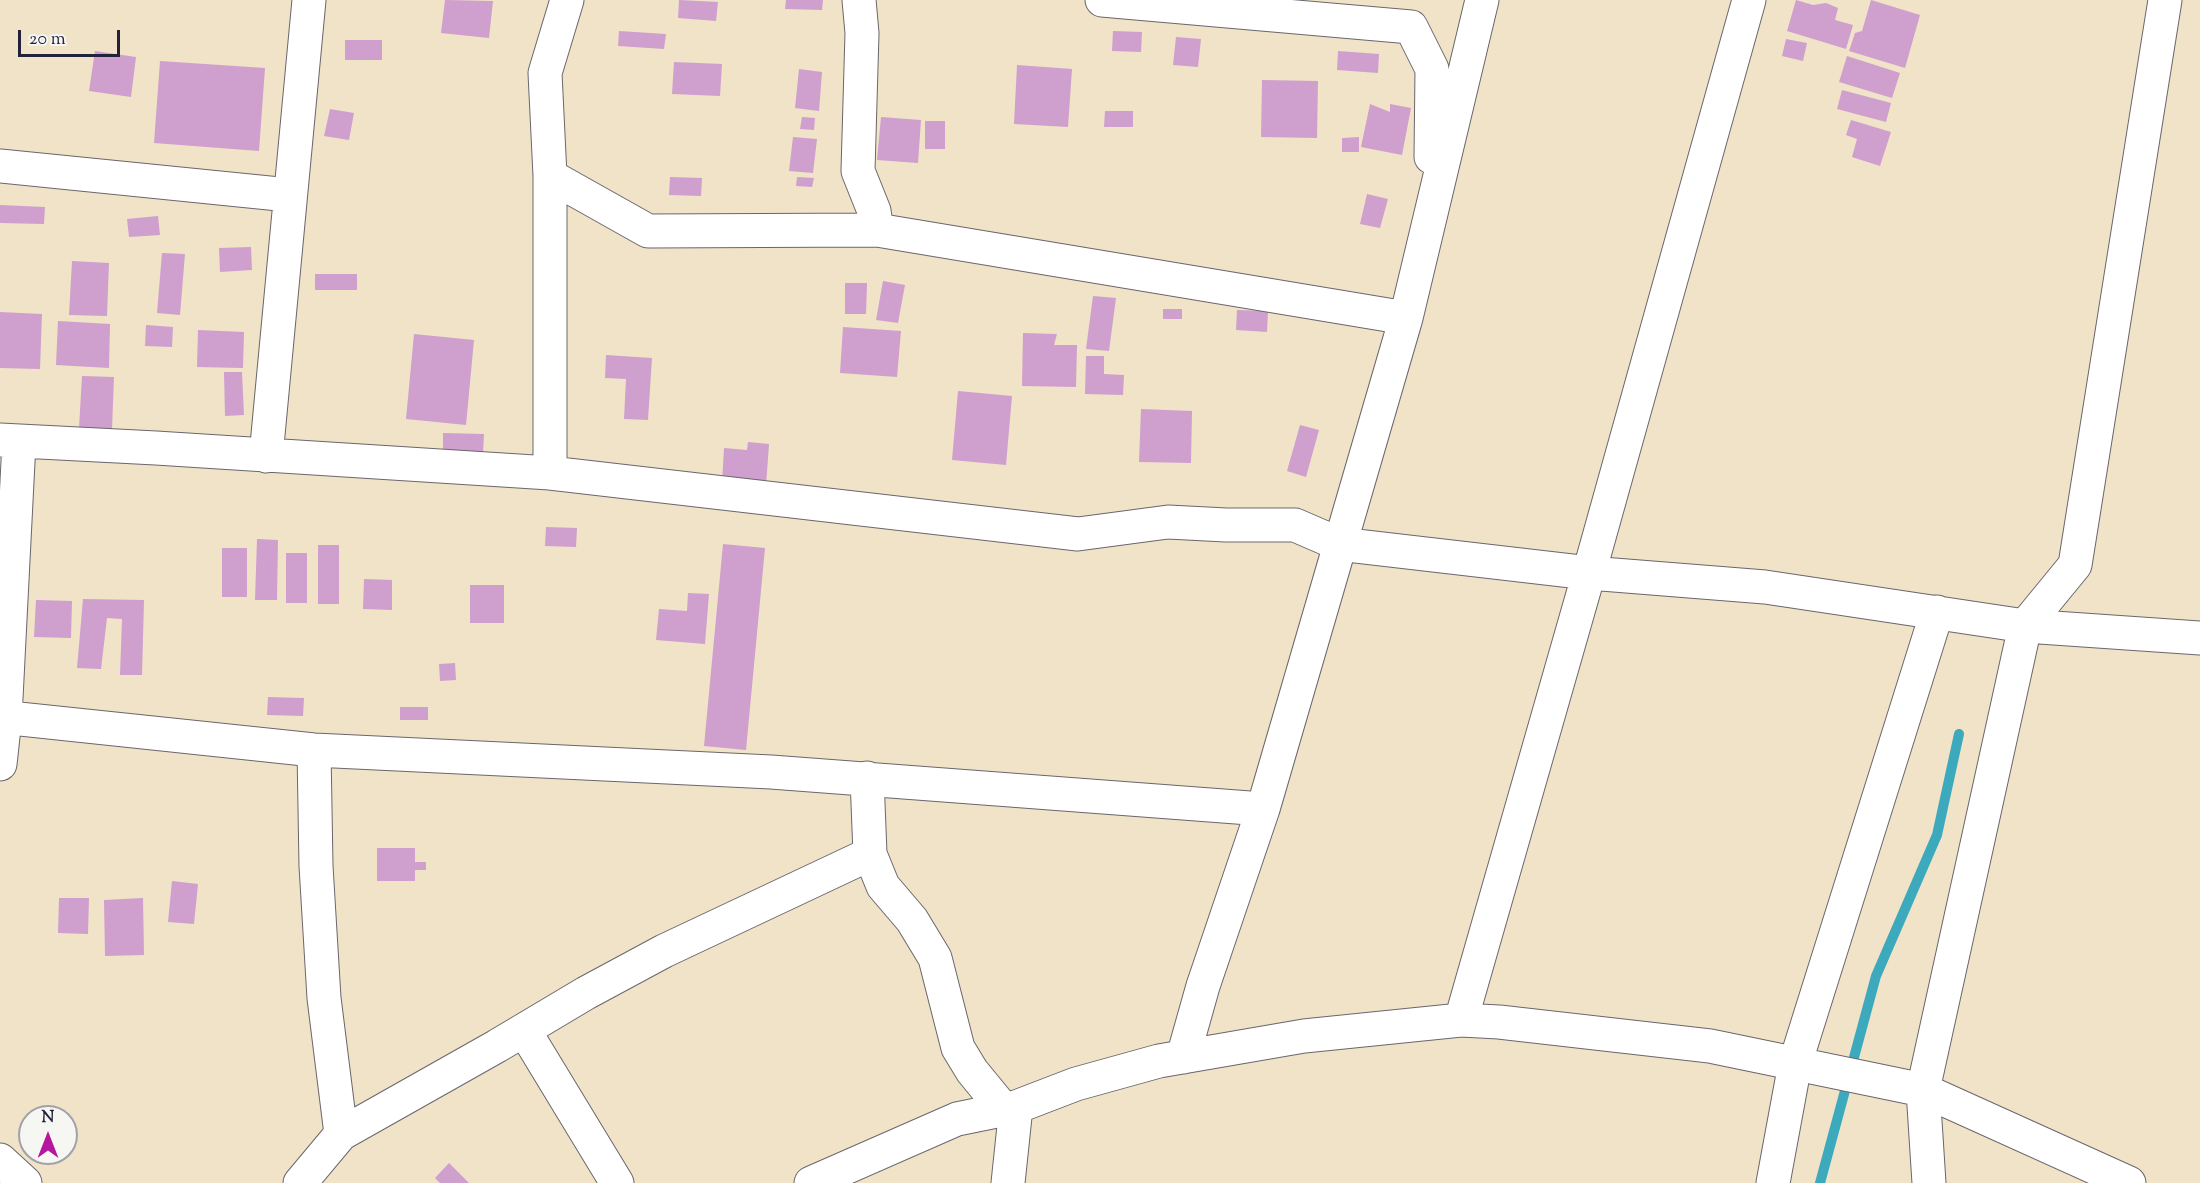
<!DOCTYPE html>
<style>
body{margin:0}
#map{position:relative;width:2200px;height:1183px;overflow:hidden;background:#f0e3c8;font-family:"Sorts Mill Goudy",serif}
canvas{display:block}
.north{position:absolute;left:18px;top:1105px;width:60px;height:60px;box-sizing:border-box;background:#f6f6f2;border:2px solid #a1a1a9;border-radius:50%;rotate:0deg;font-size:16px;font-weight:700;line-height:24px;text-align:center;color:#22223b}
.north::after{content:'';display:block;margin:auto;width:21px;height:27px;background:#b5179e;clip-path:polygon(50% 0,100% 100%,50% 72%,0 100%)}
.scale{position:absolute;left:18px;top:30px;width:102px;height:27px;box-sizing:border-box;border:3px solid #22223b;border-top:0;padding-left:8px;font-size:18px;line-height:21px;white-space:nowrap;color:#22223b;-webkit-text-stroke:4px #f6f6f2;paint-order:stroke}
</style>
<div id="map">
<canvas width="2200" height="1183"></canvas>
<div class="north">N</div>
<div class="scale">20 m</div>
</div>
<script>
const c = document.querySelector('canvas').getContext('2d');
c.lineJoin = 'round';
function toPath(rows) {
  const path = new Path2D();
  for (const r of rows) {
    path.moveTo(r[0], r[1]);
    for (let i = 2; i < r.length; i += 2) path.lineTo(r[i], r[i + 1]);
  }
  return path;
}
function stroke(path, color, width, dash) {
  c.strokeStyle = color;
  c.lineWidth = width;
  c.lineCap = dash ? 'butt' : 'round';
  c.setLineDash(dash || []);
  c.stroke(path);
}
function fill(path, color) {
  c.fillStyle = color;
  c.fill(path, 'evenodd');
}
const stream = toPath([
 [1820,1183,1876,976,1937,835,1959,734]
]);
const building = toPath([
 [445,0,493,1,489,38,441,33],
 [679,0,718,2,716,21,678,18],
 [786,0,823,0,822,10,785,9],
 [1796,0,1813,5,1826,3,1838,8,1835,20,1853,25,1846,49,1787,31],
 [1871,0,1920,15,1905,68,1849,51,1855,33,1862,31],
 [619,31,666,34,664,49,618,46],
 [1113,31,1142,32,1141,52,1112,51],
 [1176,37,1201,39,1198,67,1173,65],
 [1786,39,1807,43,1803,61,1782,56],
 [345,40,382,40,382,60,345,60],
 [95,51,136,57,131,97,89,91],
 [1338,51,1379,54,1378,73,1337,70],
 [1847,56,1900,73,1892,98,1839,82],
 [160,61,265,68,259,151,154,143],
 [674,62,722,64,720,96,672,94],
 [1017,65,1072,69,1068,127,1014,124],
 [799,69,822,72,819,111,795,108],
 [1262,80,1318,81,1317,138,1261,137],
 [1842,90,1891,103,1886,122,1837,109],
 [1370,104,1390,112,1390,104,1411,108,1402,155,1361,147],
 [330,109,354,113,349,140,324,136],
 [1105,111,1133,111,1133,127,1104,127],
 [802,117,815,118,814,130,800,129],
 [881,117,921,120,918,163,877,160],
 [1851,120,1891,132,1880,166,1852,157,1857,139,1846,135],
 [925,121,945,121,945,149,925,149],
 [793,137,817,139,813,173,789,171],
 [1359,137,1359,152,1342,152,1342,138],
 [670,177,702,178,701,196,669,195],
 [797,177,814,178,812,187,796,186],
 [1367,194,1388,199,1380,228,1360,224],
 [0,205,45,207,44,224,0,223],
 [158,216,160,235,129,237,127,219],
 [251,247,252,270,220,272,219,248],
 [162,253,185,254,180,315,157,313],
 [72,261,109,263,107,316,69,315],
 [315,274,357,274,357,290,315,290],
 [883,281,905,285,898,323,876,320],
 [845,283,867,283,866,314,845,314],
 [1093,296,1116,298,1109,351,1086,349],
 [1163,309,1182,309,1182,319,1163,319],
 [1237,310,1268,311,1267,332,1236,330],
 [0,312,42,314,40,369,0,368],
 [58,321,110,324,109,368,56,365],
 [146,325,173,327,172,347,145,346],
 [843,327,901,331,897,377,840,373],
 [198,330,244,332,243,368,197,367],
 [1023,333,1057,334,1054,345,1077,345,1076,387,1022,386],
 [414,334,474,340,466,425,406,419],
 [606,355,652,358,648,420,624,419,626,379,605,378],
 [1086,356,1104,356,1104,374,1124,375,1123,395,1085,394],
 [224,372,242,372,244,415,225,416],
 [82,376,114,377,112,429,79,428],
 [958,391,1012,396,1006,465,952,460],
 [1141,409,1192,411,1191,463,1139,462],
 [1300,425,1319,430,1306,477,1287,471],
 [443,433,484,434,483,453,443,452],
 [748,442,769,444,766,486,722,483,724,448,747,450],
 [546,527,577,528,576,547,545,546],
 [257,539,278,540,277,600,255,600],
 [723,544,765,548,746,750,704,746],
 [318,545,339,545,339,604,318,604],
 [222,548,247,548,247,597,222,597],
 [286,553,307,553,307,603,286,603],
 [364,579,392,580,392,610,363,609],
 [470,585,504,585,504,623,470,623],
 [688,593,709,594,705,644,656,640,659,609,687,611],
 [83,599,144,600,142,675,120,675,122,619,107,618,101,669,77,668],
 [36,600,72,601,71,638,34,637],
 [455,663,456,680,440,681,439,664],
 [268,697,304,698,303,716,267,715],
 [400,707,428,707,428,720,400,720],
 [377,848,415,848,415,862,426,862,426,870,415,870,415,881,377,881],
 [172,881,198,884,194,924,168,922],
 [59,898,89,898,88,934,58,933],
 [143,898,144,955,105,956,104,900],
 [449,1163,469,1183,440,1183,435,1178]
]);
const minor = toPath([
 [859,0,862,33,858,171,874,211,877,230],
 [1102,0,1411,27,1432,69,1431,157],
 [0,166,289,195],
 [550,176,648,231,877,230,1406,318],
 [0,440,156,448,550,473,1078,534,1168,522,1226,525,1295,525,1339,544,1589,573,1765,587,2025,626,2200,638],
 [266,456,309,0],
 [550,473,550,176,545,73,567,0],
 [0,717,314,750,771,772,1263,809],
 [314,750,316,866,324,998,341,1134],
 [0,764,5,718,19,442],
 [867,778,870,854,883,886,912,920,935,958,958,1048,972,1071,1004,1110],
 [1461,1020,1589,573,1749,0],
 [524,1030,617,1183],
 [1183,1057,1203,986,1263,809,1406,318,1482,0],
 [0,1160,25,1183],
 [300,1183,341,1134,497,1046,586,993,664,951,870,854],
 [811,1183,957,1119,1016,1107,1076,1084,1159,1061,1304,1036,1461,1020,1499,1022,1710,1046,1923,1090,2129,1183],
 [1008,1183,1016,1107],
 [1773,1183,1795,1064,1937,612],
 [1929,1183,1923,1090,2025,626,2075,565,2165,0]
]);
stroke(stream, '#3da9bd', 10);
fill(building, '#cf9fce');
stroke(minor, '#6a666c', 35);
stroke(minor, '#fff', 33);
</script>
